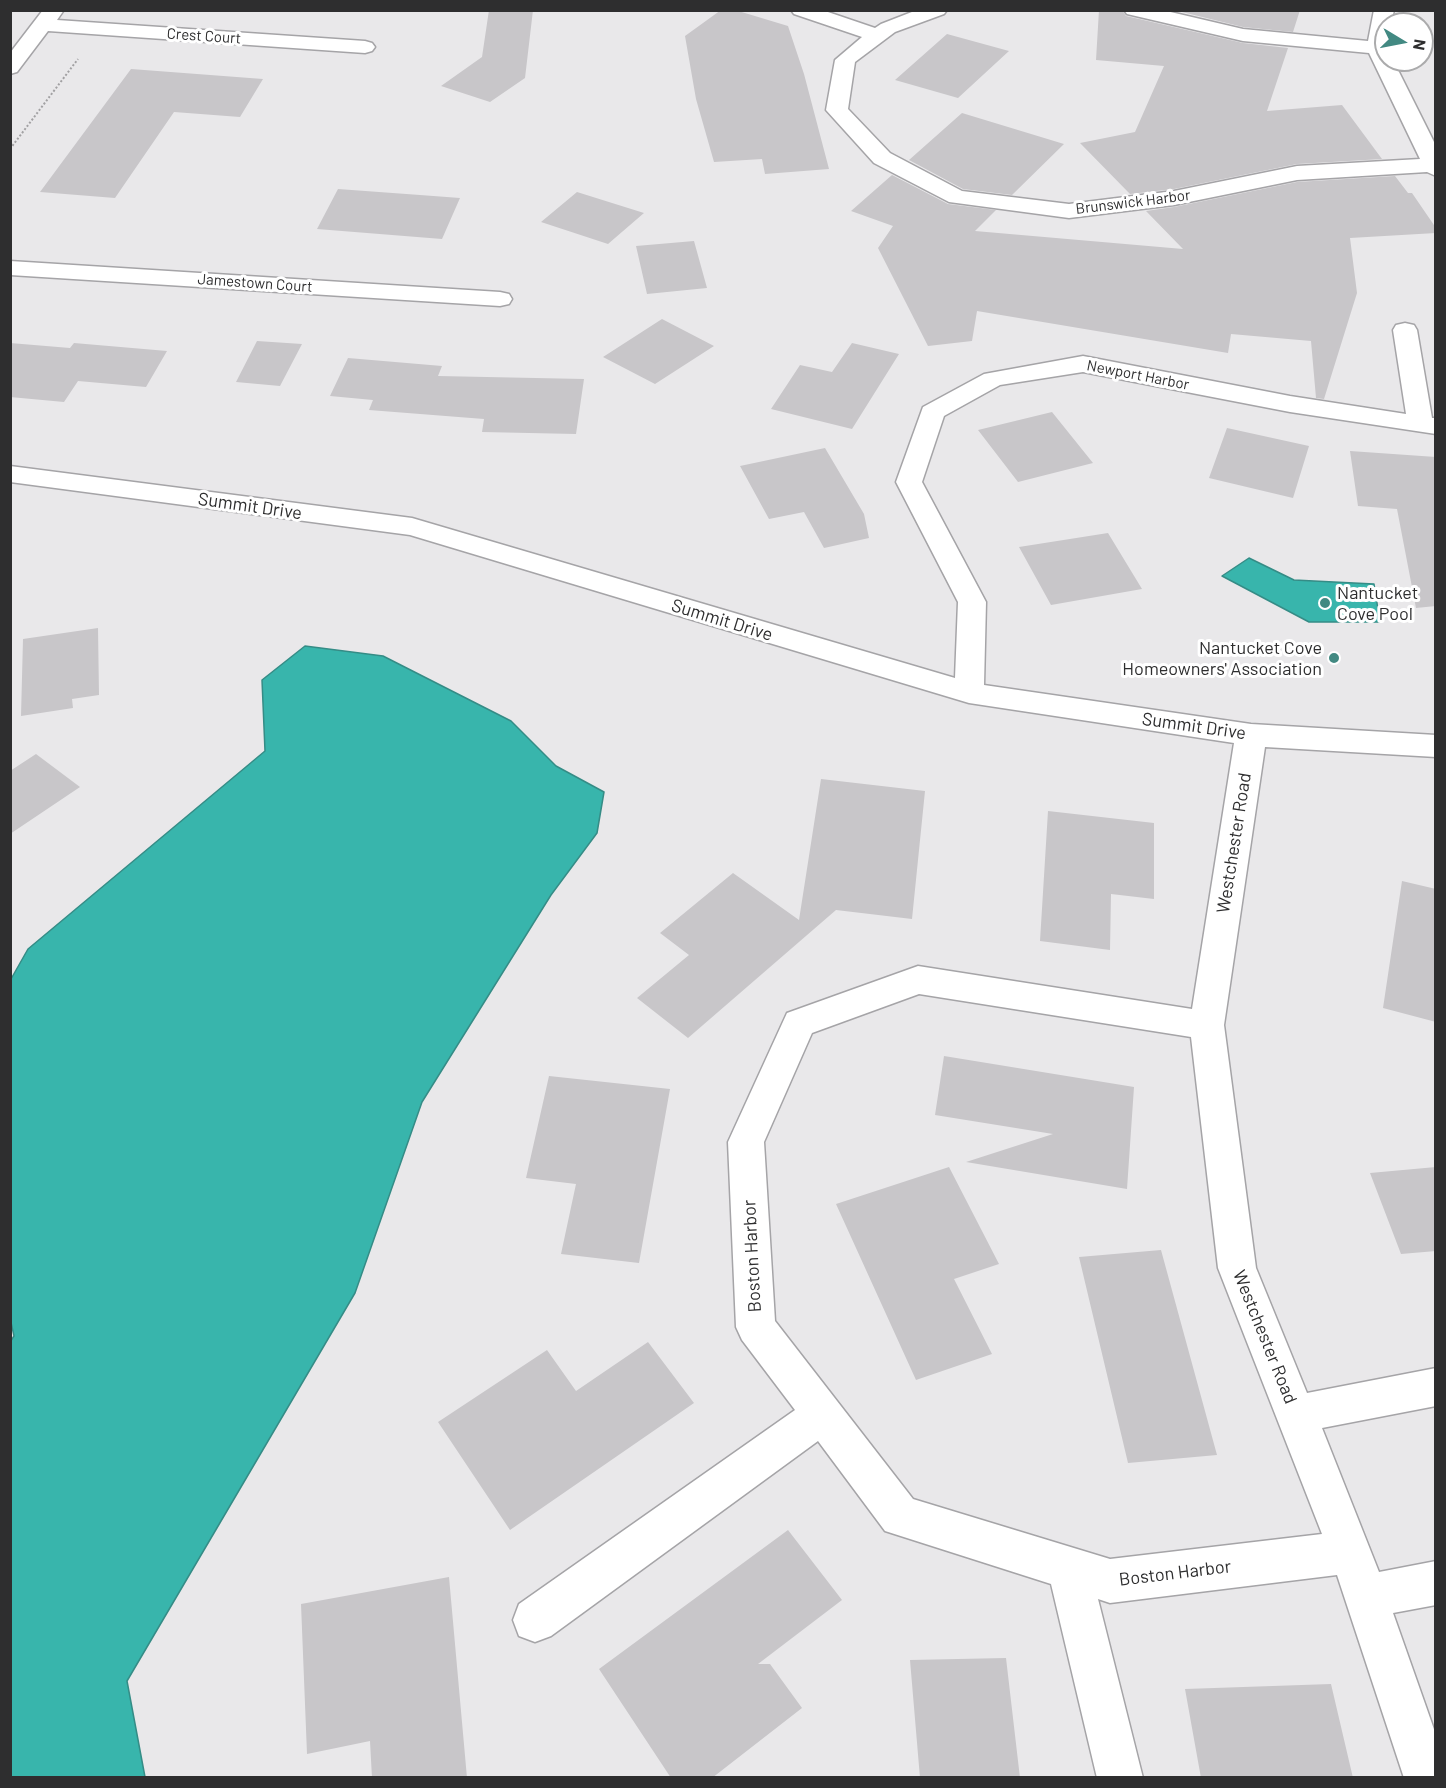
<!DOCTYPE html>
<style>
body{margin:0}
#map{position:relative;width:1446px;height:1788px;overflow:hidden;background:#e9e8ea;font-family:Barlow,sans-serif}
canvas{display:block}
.frame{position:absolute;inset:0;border:12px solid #2e2e2f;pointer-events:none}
.north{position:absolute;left:1374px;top:12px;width:60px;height:60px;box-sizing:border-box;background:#fff;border:2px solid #ababac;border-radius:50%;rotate:100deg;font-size:16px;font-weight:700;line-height:24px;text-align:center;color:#2e2e2f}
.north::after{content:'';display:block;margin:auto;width:21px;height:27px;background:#428982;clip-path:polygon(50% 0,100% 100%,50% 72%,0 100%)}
</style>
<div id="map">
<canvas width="1446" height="1788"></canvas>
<div class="frame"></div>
<div class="north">N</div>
</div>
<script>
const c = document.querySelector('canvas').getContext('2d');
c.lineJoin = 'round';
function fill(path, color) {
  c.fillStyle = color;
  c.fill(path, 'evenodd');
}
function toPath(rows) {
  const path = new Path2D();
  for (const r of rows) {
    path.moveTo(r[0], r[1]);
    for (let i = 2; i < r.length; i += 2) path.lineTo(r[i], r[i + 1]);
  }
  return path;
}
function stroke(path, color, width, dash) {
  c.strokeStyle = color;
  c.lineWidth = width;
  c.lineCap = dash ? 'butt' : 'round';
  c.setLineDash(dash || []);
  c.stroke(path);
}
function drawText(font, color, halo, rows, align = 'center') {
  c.font = font + ' Barlow,sans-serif';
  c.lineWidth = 6;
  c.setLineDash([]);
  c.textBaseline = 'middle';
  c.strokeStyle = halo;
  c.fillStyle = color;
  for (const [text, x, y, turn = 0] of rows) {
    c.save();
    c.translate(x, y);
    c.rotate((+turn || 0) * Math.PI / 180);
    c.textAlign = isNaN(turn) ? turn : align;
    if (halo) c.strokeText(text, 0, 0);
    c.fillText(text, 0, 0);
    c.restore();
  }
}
const water = toPath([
 [1249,558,1294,580,1374,584,1380,622,1309,622,1222,576,1249,558],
 [305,646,383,656,511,721,556,766,604,792,597,833,551,895,422,1102,355,1293,127,1681,145,1777,11,1777,10,1342,14,1336,10,1318,11,979,28,949,265,751,262,680,305,646]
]);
const building = toPath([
 [489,10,533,10,525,78,490,102,441,86,482,57],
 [721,10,735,10,788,26,804,74,829,169,765,174,762,159,714,162,696,99,685,36],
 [1099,10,1122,10,1126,16,1243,43,1288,48,1267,111,1342,105,1382,159,1297,164,1174,189,1130,194,1080,143,1135,132,1164,66,1096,60],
 [1174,10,1300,10,1293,32,1243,27],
 [947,34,1009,51,958,98,895,80],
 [131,69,263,79,240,117,174,112,115,198,40,192],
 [962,113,1064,144,1012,195,963,189,909,160],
 [892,175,948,204,996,210,975,231,1183,249,1146,211,1174,207,1297,182,1395,176,1408,193,1412,193,1436,228,1436,233,1350,238,1357,293,1324,399,1316,398,1311,341,1231,334,1228,353,977,311,972,341,928,346,878,248,893,226,851,211],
 [338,189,420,195,460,198,442,239,317,229],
 [577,192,644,213,608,244,541,222],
 [694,241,707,288,647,294,636,246],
 [662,319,714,346,655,384,603,357],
 [257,341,302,344,280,386,236,382],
 [10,343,70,348,74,343,167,351,146,387,78,381,64,402,10,397],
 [852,343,899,354,852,429,771,409,800,365,832,372],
 [348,358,442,366,438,376,584,379,576,434,482,432,484,419,369,410,373,400,330,396],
 [1052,412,1093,463,1018,482,978,430],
 [1227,428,1309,446,1293,498,1209,478],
 [825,448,864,514,869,538,824,548,804,512,769,519,740,466],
 [1350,451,1436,457,1436,606,1416,608,1397,509,1358,506],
 [1108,533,1142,589,1051,605,1019,547],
 [98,628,99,695,72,699,73,708,21,716,23,639],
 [36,754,80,787,10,834,10,771],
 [821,779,925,791,912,919,836,910,688,1038,637,998,689,955,660,933,733,873,799,920],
 [1048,811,1154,823,1154,899,1111,894,1110,950,1040,941],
 [1402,881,1436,889,1436,1022,1383,1008],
 [944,1056,1134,1087,1127,1189,966,1162,1053,1134,935,1115],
 [549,1076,670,1089,639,1263,561,1254,576,1184,526,1178],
 [949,1167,999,1264,954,1279,992,1354,916,1380,836,1204],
 [1436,1167,1436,1251,1401,1254,1370,1173],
 [1161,1250,1217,1455,1128,1463,1079,1257],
 [648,1342,694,1403,510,1530,438,1422,547,1350,576,1391],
 [788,1530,842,1600,758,1664,770,1664,802,1708,712,1778,671,1778,599,1669],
 [449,1577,467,1778,372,1778,370,1741,307,1754,301,1604],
 [1006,1658,1020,1778,920,1778,910,1660],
 [1331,1684,1353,1778,1201,1778,1185,1689]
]);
const path = toPath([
 [10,149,78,59]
]);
const minor = toPath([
 [43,10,64,10,57,20,365,41,372,43,375,47,372,51,365,53,48,31,17,72,10,74,10,53,43,10],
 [791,10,822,10,875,28,881,24,917,10,947,10,944,14,895,32,855,62,848,109,890,153,962,191,1069,204,1174,191,1297,166,1420,159,1369,53,1243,41,1127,14,1124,10,1162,10,1243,29,1368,41,1374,10,1394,10,1391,24,1386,24,1386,60,1393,60,1436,146,1436,176,1427,172,1297,180,1174,205,1069,218,949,202,874,163,826,110,835,60,862,37,794,14,791,10],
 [10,261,500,292,509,294,512,299,509,304,500,306,10,275,10,261],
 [1405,323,1414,325,1417,330,1432,418,1436,418,1436,434,1290,412,1083,372,1000,385,944,416,922,482,986,602,984,685,1251,724,1436,735,1436,757,1265,747,1224,1025,1256,1268,1307,1393,1436,1368,1436,1406,1322,1428,1379,1572,1436,1561,1436,1605,1393,1613,1436,1735,1436,1778,1404,1778,1337,1575,1110,1603,1098,1599,1143,1778,1097,1778,1051,1584,885,1531,818,1441,551,1636,535,1642,519,1636,513,1620,519,1604,795,1410,742,1340,736,1327,728,1142,787,1013,918,966,1192,1009,1234,743,969,703,410,535,10,482,10,466,412,518,955,678,958,602,896,482,923,407,984,374,1083,356,1290,396,1406,414,1393,330,1396,325,1405,323],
 [919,994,1191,1037,1218,1268,1322,1534,1110,1559,913,1499,775,1321,764,1142,812,1033,919,994]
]);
const markers = [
 [1325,603,6,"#428982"],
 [1334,658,6,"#428982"]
];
const farStreetnames = [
 ["Crest Court",204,36,4],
 ["Brunswick Harbor",1133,202,-7],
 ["Jamestown Court",255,283,4],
 ["Newport Harbor",1138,375,11]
];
const streetNames = [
 ["Summit Drive",250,506,8],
 ["Summit Drive",722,620,17],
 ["Summit Drive",1194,726,8],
 ["Westchester Road",1234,843,-81],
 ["Boston Harbor",752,1256,-93],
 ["Westchester Road",1265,1337,68],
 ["Boston Harbor",1175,1573,-7]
];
const poiNames = [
 ["Nantucket",1337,593],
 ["Cove Pool",1337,614],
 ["Nantucket Cove",1322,648,"right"],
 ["Homeowners' Association",1322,669,"right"]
];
fill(water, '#38b5ac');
stroke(water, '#358c86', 1.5);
fill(building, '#c8c6c9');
stroke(minor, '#a5a4a7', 3);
stroke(path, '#a2a1a3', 2, [2, 2]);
fill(minor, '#fff');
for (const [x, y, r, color] of markers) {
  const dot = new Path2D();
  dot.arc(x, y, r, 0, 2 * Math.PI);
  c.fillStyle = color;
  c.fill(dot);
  stroke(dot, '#fff', 2);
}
drawText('15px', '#2e2e2f', '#fff', farStreetnames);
drawText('18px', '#2e2e2f', '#fff', streetNames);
drawText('18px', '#2e2e2f', '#fff', poiNames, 'left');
</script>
